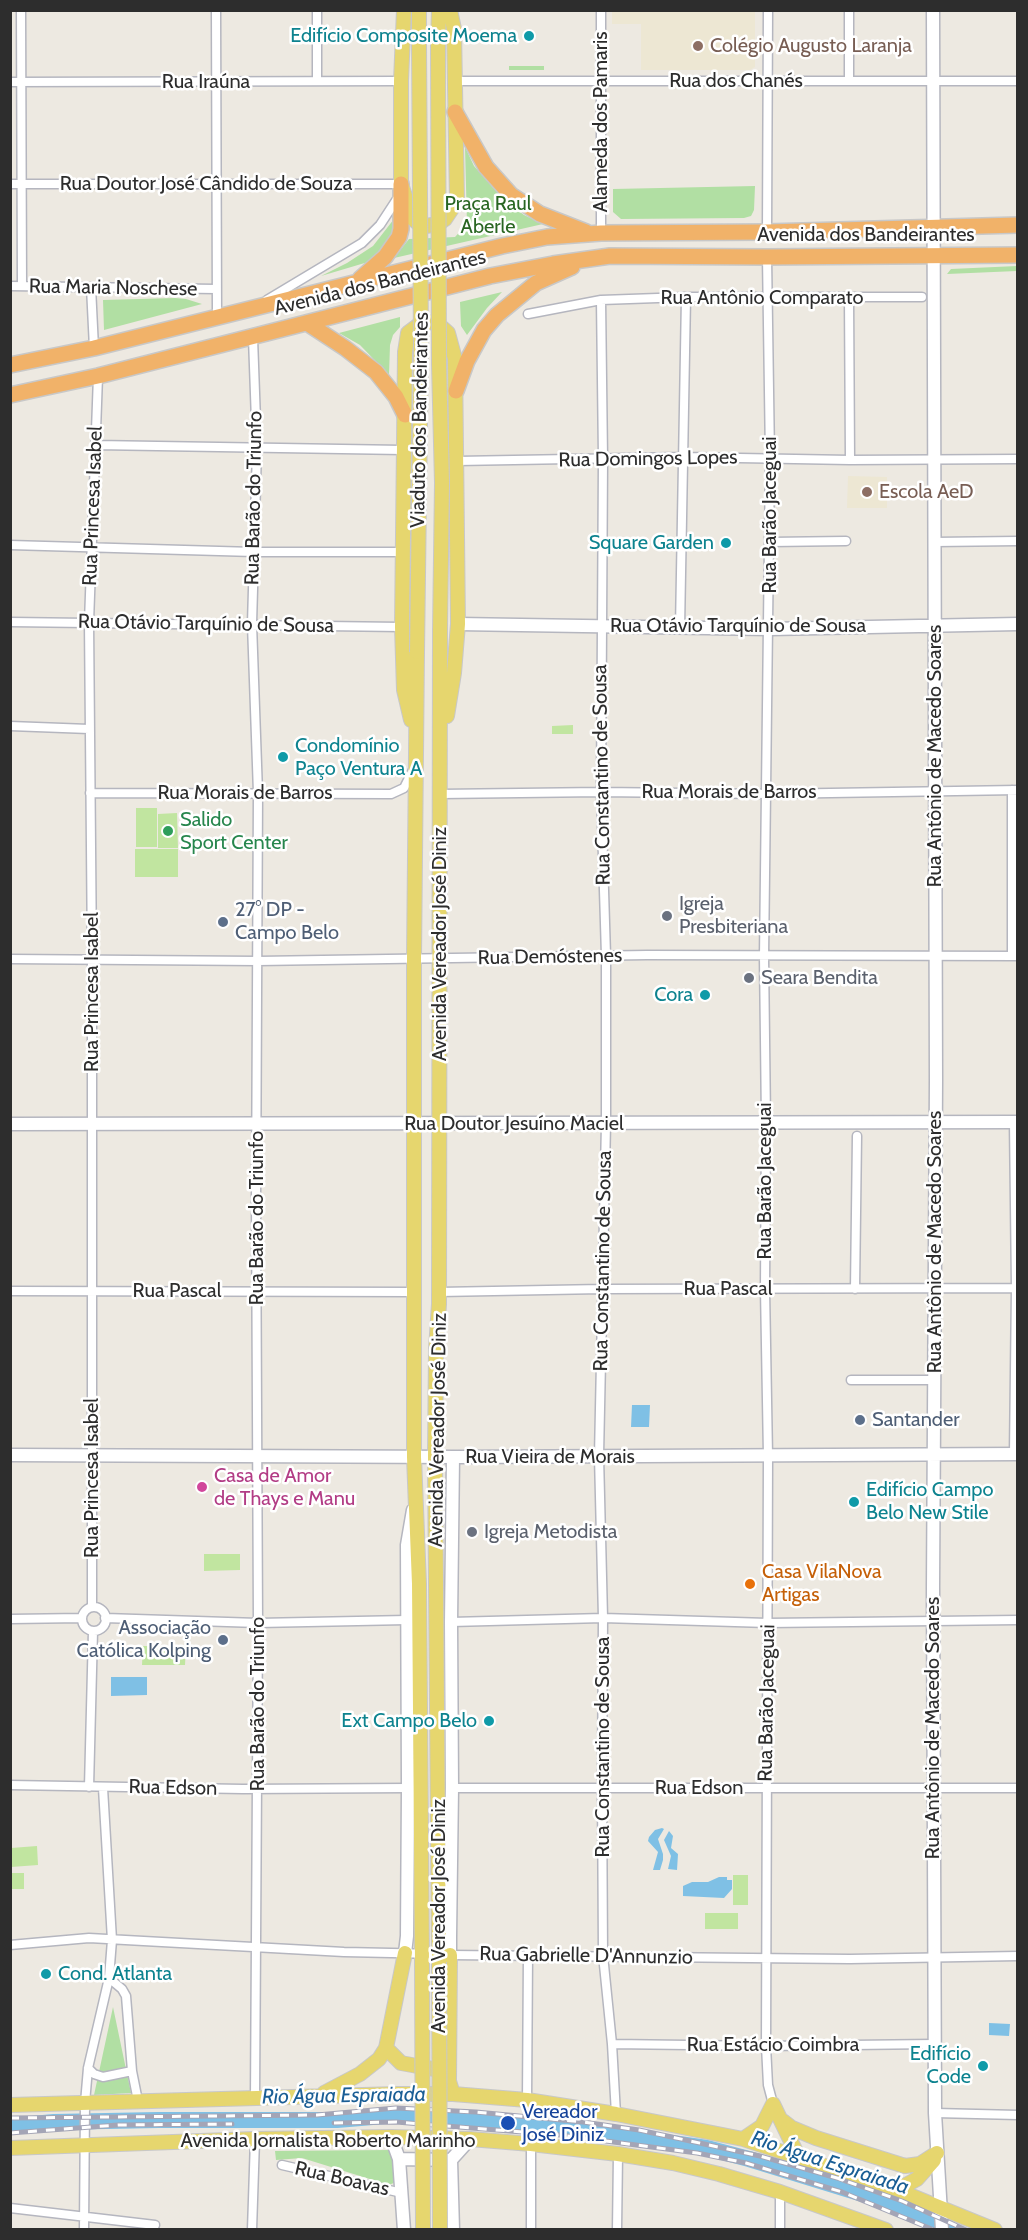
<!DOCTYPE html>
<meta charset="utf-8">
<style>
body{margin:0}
#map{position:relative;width:1028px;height:2240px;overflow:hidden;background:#ede9e1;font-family:Cabin,sans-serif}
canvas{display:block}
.frame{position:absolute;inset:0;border:12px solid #2d2d2d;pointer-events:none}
</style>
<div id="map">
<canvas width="1028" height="2240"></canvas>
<div class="frame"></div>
</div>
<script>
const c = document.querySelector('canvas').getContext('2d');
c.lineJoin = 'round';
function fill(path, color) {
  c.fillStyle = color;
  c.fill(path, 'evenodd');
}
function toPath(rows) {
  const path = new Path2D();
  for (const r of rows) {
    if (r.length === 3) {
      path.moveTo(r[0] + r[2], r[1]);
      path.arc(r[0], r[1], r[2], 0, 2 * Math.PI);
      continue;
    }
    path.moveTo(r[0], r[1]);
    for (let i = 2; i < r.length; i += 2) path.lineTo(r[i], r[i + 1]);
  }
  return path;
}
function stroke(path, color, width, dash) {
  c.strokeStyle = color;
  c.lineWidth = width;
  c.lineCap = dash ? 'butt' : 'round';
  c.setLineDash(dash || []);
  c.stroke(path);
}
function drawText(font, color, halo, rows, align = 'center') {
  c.font = font + ' Cabin,sans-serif';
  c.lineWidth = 5;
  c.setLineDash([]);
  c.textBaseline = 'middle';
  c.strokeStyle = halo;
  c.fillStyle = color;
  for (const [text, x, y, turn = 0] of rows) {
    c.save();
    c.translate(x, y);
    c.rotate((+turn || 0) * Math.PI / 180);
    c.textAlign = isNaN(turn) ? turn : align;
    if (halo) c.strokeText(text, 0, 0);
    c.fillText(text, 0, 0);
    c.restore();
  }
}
const education = toPath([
 [612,11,755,11,755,67,750,70,641,70,641,24,612,24],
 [848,476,887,477,887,508,847,508]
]);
const green = toPath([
 [509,66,544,66,544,70,509,70],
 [465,147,474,166,504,200,524,215,543,224,394,258,409,239,455,237,467,224],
 [755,186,754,210,751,216,744,218,621,219,613,212,613,189],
 [394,219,393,232,389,241,383,250,368,262,321,276,347,263,373,246],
 [1017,266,1017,271,947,274,951,269],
 [502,292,487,308,467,335,461,326,460,302],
 [175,298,186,299,202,304,104,330,103,300],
 [400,317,400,327,393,335,390,345,389,375,360,345,339,333],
 [113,2007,131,2093,94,2095],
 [392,2150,398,2181,389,2185,302,2158,276,2160,275,2151]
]);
const pitch = toPath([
 [573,725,573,734,552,734,552,726],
 [136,808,157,808,157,847,136,847],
 [177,813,178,848,158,848,158,814],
 [135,849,178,849,178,877,135,877],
 [204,1554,240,1554,240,1570,204,1571],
 [143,1646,186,1646,185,1665,142,1665],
 [37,1846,38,1865,11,1867,11,1848],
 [11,1873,24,1873,24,1889,11,1889],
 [733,1875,748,1875,748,1905,733,1905],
 [705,1913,738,1913,738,1929,705,1929]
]);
const water = toPath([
 [632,1405,650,1405,649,1427,631,1427],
 [111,1677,147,1677,147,1695,111,1696],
 [662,1828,664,1829,658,1839,663,1854,663,1860,660,1870,653,1870,658,1852,648,1841,649,1837,655,1830],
 [669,1831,673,1836,671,1848,678,1854,677,1870,668,1869,671,1856,664,1840],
 [719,1877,727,1877,727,1880,732,1880,732,1889,724,1898,683,1896,683,1886,692,1882,708,1882],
 [989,2023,1010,2024,1009,2036,989,2035]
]);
const river = toPath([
 [10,2126,54,2122,158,2120,337,2120,396,2115,488,2120,569,2128,707,2148,749,2159,866,2195,950,2230]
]);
const street = toPath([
 [21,10,22,286],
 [216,10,217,317],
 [601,10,601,233],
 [317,81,317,10],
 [455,81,1018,81],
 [849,81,849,10],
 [10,82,401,81],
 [10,184,401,184],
 [767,232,768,10],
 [767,257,770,458,764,957,766,1122,765,1289,768,1456,766,2046,768,2085,773,2104],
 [10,286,216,289],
 [91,287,94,348],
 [849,298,850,460],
 [267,300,362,243,380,225,399,196],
 [601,300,603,459,601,792,606,956,606,1123,599,1456,603,1618,602,1788,603,1955,612,2044,616,2114],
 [528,314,601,300,686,297,922,297],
 [253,338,257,449,252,624,258,793,256,1200,258,1623,255,2098],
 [96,445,403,450],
 [457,461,684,457,850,460,1018,459],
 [770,542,846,541],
 [934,542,1018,541],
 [10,545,254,552,402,552],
 [10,622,402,627],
 [680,628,686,297],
 [10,726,89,729],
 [1012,790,1012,956],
 [90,793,391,794,404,788,413,770],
 [440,794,601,792,768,794,1018,790],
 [10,959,258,961,647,955,1018,956],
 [1014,1122,1016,1288,1014,1454],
 [855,1289,857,1136],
 [10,1291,415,1292],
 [439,1292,602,1289,1018,1288],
 [851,1380,934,1380],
 [92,1607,92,959,89,622,98,376],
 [94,1619,12],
 [105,1618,258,1623,407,1620],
 [10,1619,82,1618],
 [451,1622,603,1618,768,1623,1018,1620],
 [10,1785,243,1789,408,1788],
 [89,1787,93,1631],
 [452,1788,1018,1788],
 [10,1945,89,1938,344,1952,439,1954],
 [450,1955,850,1959,1018,1956],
 [109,1978,122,1989,126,1996,132,2071,138,2101],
 [612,2044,766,2046,935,2044],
 [88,2068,94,2074,103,2077,132,2071],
 [527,2100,528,1954],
 [935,2113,1018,2115],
 [531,2144,531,2230],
 [282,2165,402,2193],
 [780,2192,780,2230],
 [10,2208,155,2225],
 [84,2230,85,2103,88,2068,109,1978,112,1940,103,1788],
 [252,2230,255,2139],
 [617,2230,618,2154]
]);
const secondary = toPath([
 [933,10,936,1080,933,1587,935,2113,942,2230],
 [458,624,770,629,1018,624],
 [10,1124,1018,1122],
 [10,1455,457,1457,1018,1454],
 [405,1953,407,1936,408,1788,407,1545,413,1510],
 [440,1954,450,1955,450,1937,452,1788,451,1622,453,1457],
 [391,2137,399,2159,404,2230],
 [399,2159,450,2160],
 [453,2230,451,2160,470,2139]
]);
const primary = toPath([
 [404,10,401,81,401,184,413,219,420,225,426,226,438,224,445,219,457,201,454,29,450,10],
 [419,10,419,44],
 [438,42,439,10],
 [417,652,414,959,414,1457,419,1584,422,1962],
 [411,720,404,690,402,627,405,352,408,333,420,324,430,322,438,324,448,333,455,359,458,624,454,673,447,716],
 [450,1955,449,2081,453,2094],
 [439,1962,435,1457,436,1349,439,1304,440,631],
 [386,2048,401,2063,439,2070,448,2067],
 [324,2093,360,2074,379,2059,386,2048,405,1953],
 [773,2104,798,2156],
 [10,2105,398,2094,453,2094,527,2100,616,2114,743,2139,892,2188,995,2230],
 [783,2121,792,2128,816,2138,905,2166,920,2164,937,2153],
 [743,2139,762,2126,773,2104],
 [10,2148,255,2139,391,2137,470,2139,531,2144,618,2154,673,2163,719,2174,780,2192,886,2230],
 [892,2188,906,2185,917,2179,934,2160]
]);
const highway = toPath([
 [455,112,486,167,511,195,540,214,586,232],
 [360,279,385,257,399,237,401,229,401,184],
 [307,323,345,348,376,372,396,397,405,415],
 [10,365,94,348,502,246,547,237,601,233,767,232,1018,225],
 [456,391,467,361,484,330,497,315,536,283,572,267],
 [10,395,98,376,490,276,553,264,610,256,767,257,1018,255]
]);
const rail = toPath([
 [10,2118,317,2115,396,2108,476,2112,583,2122,639,2130,760,2156,837,2178,902,2201,966,2230],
 [334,2123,396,2122,560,2135,697,2153,746,2163,842,2192,934,2230],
 [10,2133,118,2125,232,2124]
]);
const primaryBridge = toPath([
 [438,42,439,364,442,483,440,631],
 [417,652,421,346,419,44],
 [422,1962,423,2230],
 [439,1962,440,2230]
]);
const markers = [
 [529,36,6,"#0f9aa8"],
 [698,46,6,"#8d6e63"],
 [867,492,6,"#8d6e63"],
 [726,543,6,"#0f9aa8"],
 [283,757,6,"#0f9aa8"],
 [168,831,6,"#2e9e5b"],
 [667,916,6,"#6b7280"],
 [223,922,6,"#5c6f8a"],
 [749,978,6,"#6b7280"],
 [705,995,6,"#0f9aa8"],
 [860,1420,6,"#5c6f8a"],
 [202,1487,6,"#d1479c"],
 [854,1502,6,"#0f9aa8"],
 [472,1532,6,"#6b7280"],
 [750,1584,6,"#e8710a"],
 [223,1640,6,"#5c6f8a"],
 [489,1721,6,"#0f9aa8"],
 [46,1974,6,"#0f9aa8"],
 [983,2066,6,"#0f9aa8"],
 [508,2123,8,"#1a4fb4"]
];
const cultureNames = [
 ["Edifício Composite Moema",517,36],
 ["Square Garden",714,543],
 ["Condomínio",295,746,"left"],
 ["Paço Ventura A",295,769,"left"],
 ["Cora",693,995],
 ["Edifício Campo",866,1490,"left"],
 ["Belo New Stile",866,1513,"left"],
 ["Ext Campo Belo",477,1721],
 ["Cond. Atlanta",58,1974,"left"],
 ["Edifício",971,2054],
 ["Code",971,2077]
];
const educationNames = [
 ["Colégio Augusto Laranja",710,46],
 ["Escola AeD",879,492]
];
const streetNames = [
 ["Rua dos Chanés",736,81],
 ["Rua Iraúna",206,82],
 ["Alameda dos Pamaris",601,122,-90],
 ["Rua Doutor José Cândido de Souza",206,184],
 ["Avenida dos Bandeirantes",866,235],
 ["Avenida dos Bandeirantes",380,283,-14],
 ["Rua Maria Noschese",113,288,1],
 ["Rua Antônio Comparato",762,298],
 ["Viaduto dos Bandeirantes",420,420,-89],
 ["Rua Domingos Lopes",648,459,-1],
 ["Rua Barão do Triunfo",254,498,-89],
 ["Rua Princesa Isabel",93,506,-88],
 ["Rua Barão Jaceguai",770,515,-90],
 ["Rua Otávio Tarquínio de Sousa",206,624,1],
 ["Rua Otávio Tarquínio de Sousa",738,626],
 ["Rua Antônio de Macedo Soares",935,756,-90],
 ["Rua Constantino de Sousa",602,775,-91],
 ["Rua Morais de Barros",729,792],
 ["Rua Morais de Barros",245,793],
 ["Avenida Vereador José Diniz",440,944,-90],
 ["Rua Demóstenes",550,957,-1],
 ["Rua Princesa Isabel",92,992,-90],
 ["Rua Doutor Jesuíno Maciel",514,1124],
 ["Rua Barão Jaceguai",765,1181,-90],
 ["Rua Barão do Triunfo",257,1218,-90],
 ["Rua Antônio de Macedo Soares",935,1242,-90],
 ["Rua Constantino de Sousa",603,1261,-89],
 ["Rua Pascal",728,1289],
 ["Rua Pascal",177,1291],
 ["Avenida Vereador José Diniz",438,1430,-89],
 ["Rua Vieira de Morais",550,1457],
 ["Rua Princesa Isabel",92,1478,-90],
 ["Rua Barão Jaceguai",767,1703,-89],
 ["Rua Barão do Triunfo",258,1704,-90],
 ["Rua Antônio de Macedo Soares",933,1728,-90],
 ["Rua Constantino de Sousa",603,1747,-90],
 ["Rua Edson",173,1788,1],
 ["Rua Edson",699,1788],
 ["Avenida Vereador José Diniz",439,1916,-90],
 ["Rua Gabrielle D'Annunzio",586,1956,1],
 ["Rua Estácio Coimbra",773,2045],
 ["Avenida Jornalista Roberto Marinho",328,2141],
 ["Rua Boavas",342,2179,13]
];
const parkNames = [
 ["Praça Raul",488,204],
 ["Aberle",488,227]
];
const leisureNames = [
 ["Salido",180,820],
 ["Sport Center",180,843]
];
const worshipNames = [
 ["Igreja",679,904],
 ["Presbiteriana",679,927],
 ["Seara Bendita",761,978],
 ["Igreja Metodista",484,1532]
];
const serviceNames = [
 ["27° DP -",235,910],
 ["Campo Belo",235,933],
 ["Santander",872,1420],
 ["Associação",211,1628,"right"],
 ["Católica Kolping",211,1651,"right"]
];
const hotelNames = [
 ["Casa de Amor",214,1476],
 ["de Thays e Manu",214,1499]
];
const foodNames = [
 ["Casa VilaNova",762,1572],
 ["Artigas",762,1595]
];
const transitNames = [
 ["Vereador",522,2112],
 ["José Diniz",522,2135]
];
const waterNames = [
 ["Rio Água Espraiada",344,2096,-1],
 ["Rio Água Espraiada",830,2163,18]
];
fill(education, '#ede7d3');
fill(green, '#b1dfa3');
fill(pitch, '#c1e5a0');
fill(water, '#7fc0e5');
stroke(river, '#7fc0e5', 16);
stroke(street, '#b5b6bf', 11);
stroke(secondary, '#b5b6bf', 15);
stroke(primary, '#c8c8c8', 16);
stroke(highway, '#c8c8c8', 18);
stroke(street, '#fff', 8);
stroke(secondary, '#fff', 12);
stroke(primary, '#e6d66e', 14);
stroke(highway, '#f1b269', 15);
stroke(rail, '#a4a5b6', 5);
stroke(rail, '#fff', 3, [9]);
stroke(primaryBridge, '#c8c8c8', 16, []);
stroke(primaryBridge, '#e6d66e', 14);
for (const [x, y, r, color] of markers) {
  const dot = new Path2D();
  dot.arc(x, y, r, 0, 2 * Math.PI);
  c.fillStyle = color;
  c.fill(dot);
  stroke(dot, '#fff', 2);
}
drawText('20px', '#0d838f', '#fff', cultureNames, 'right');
drawText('20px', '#785e54', '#fff', educationNames, 'left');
drawText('20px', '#2d2d2d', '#fff', streetNames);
drawText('20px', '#296622', '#fff', parkNames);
drawText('20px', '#27864d', '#fff', leisureNames, 'left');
drawText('20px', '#5b616d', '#fff', worshipNames, 'left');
drawText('20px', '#4e5e75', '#fff', serviceNames, 'left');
drawText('20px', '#b23c85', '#fff', hotelNames, 'left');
drawText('20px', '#c56008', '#fff', foodNames, 'left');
drawText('20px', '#164399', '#fff', transitNames, 'left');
drawText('italic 21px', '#1a5e95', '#fff', waterNames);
</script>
